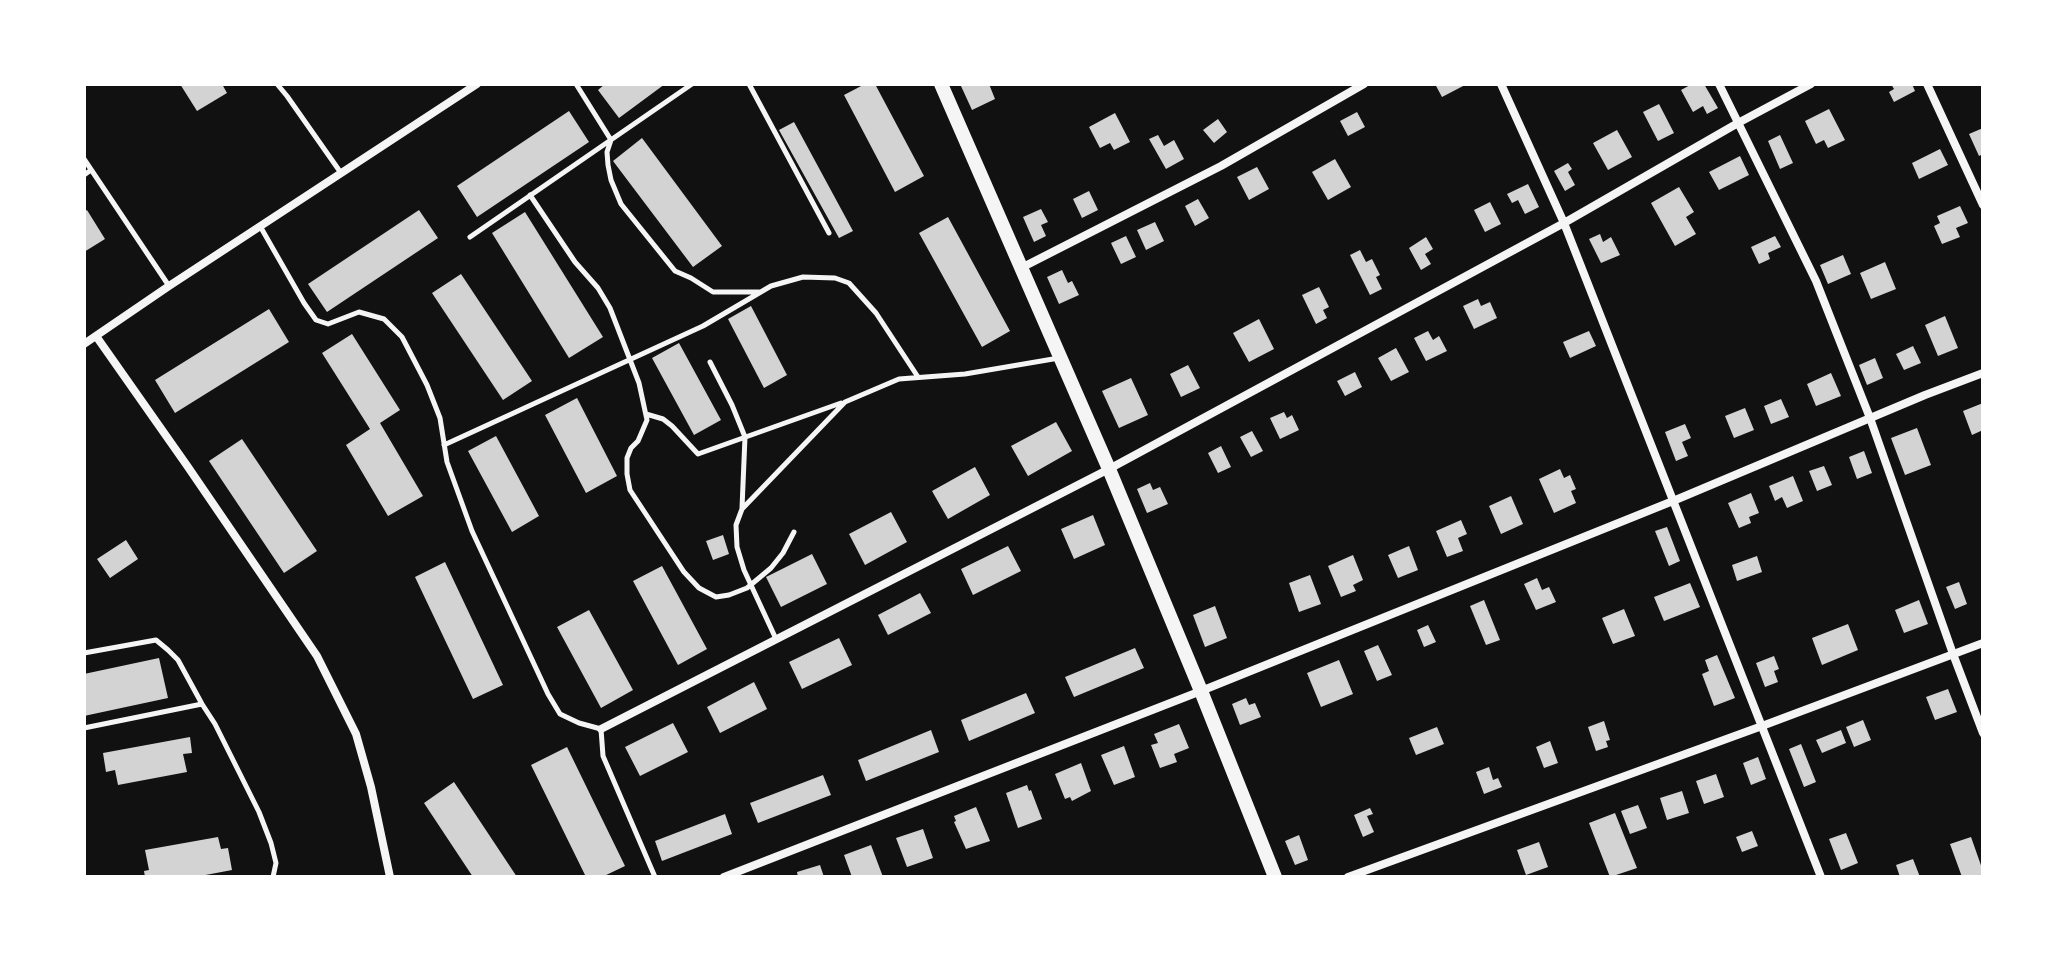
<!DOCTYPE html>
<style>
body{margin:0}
#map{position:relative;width:2067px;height:961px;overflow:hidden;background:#111;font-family:Lora,serif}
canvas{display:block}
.frame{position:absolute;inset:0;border:86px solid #fff;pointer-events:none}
</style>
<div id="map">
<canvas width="2067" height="961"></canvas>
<div class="frame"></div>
</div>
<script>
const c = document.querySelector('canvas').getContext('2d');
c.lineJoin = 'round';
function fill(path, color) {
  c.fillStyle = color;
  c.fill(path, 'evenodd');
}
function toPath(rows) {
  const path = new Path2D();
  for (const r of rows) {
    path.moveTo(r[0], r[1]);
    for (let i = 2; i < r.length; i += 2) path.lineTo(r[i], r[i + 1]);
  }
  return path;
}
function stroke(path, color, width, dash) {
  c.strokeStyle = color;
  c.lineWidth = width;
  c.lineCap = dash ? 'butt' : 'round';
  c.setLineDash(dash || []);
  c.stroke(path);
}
const building = toPath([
 [180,84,222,84,227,93,197,111],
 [605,84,665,84,619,118,598,90],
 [865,84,875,84,924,176,895,192,844,95],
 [966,84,989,84,995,99,972,110,961,86],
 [1435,84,1467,84,1442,97],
 [1692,84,1704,84,1718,108,1707,114,1703,106,1693,112,1681,90],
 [1891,84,1912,84,1915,91,1894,102,1889,92,1894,89],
 [1659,104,1674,133,1658,141,1643,112],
 [1829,109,1845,140,1828,148,1824,140,1816,144,1805,121],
 [569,111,589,142,477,217,457,186],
 [1357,112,1365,127,1348,136,1340,121],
 [1115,113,1130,142,1114,150,1110,143,1100,148,1089,127],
 [1218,119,1227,132,1214,143,1203,130],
 [794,122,853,231,839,238,779,130],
 [1983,128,1983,154,1979,156,1969,134],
 [1617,130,1632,157,1608,170,1593,143],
 [1158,135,1164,146,1174,140,1184,159,1166,169,1149,139],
 [1780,135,1793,163,1780,169,1768,141],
 [642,138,722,246,693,267,613,161],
 [1940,149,1948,165,1919,179,1912,163],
 [1740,156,1749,175,1719,190,1709,172],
 [1335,159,1351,187,1328,200,1312,172],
 [1568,163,1572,169,1568,172,1575,185,1565,191,1554,171],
 [1257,167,1269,189,1249,200,1237,177],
 [1528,184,1539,207,1525,214,1518,200,1512,203,1507,194],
 [1679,187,1694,212,1686,217,1696,234,1675,246,1651,203],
 [1089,191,1098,210,1082,218,1073,199],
 [1198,199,1209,218,1195,226,1185,206],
 [1490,202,1501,224,1485,232,1474,210],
 [1960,206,1968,223,1956,228,1960,237,1942,244,1934,226,1940,223,1937,216],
 [1041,209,1048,222,1041,225,1046,236,1034,242,1023,217],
 [87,210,105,239,84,252,84,212],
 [419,210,438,238,327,312,308,284],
 [525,212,603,337,569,358,492,233],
 [948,217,1010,331,982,347,919,233],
 [1155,222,1164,241,1146,250,1137,230],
 [1600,234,1603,242,1611,237,1620,255,1601,263,1589,239],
 [1126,236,1136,257,1121,264,1111,243],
 [1775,236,1781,247,1768,253,1770,259,1759,264,1751,247],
 [1426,237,1433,249,1425,254,1431,264,1421,270,1409,248],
 [1360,250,1366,262,1372,259,1380,275,1376,277,1382,289,1370,295,1350,255],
 [1843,255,1851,274,1828,284,1820,265],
 [1885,262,1896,289,1871,299,1860,273],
 [1062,270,1068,283,1072,281,1079,295,1059,304,1047,277],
 [461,274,532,381,503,400,432,293],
 [1319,287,1329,307,1323,310,1327,318,1316,324,1302,295],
 [1478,299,1481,306,1490,302,1497,318,1474,329,1463,306],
 [751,306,787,375,764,388,728,319],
 [269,309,289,342,175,413,155,380],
 [1945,316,1958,348,1938,356,1925,325],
 [1259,319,1274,349,1249,362,1233,333],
 [1428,331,1433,340,1439,336,1447,351,1426,361,1414,338],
 [1589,331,1596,346,1570,358,1563,342],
 [352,334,400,410,380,423,423,496,388,516,346,445,370,429,322,353],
 [679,343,721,420,694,435,652,358],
 [1913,346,1921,363,1904,370,1896,354],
 [1396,348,1409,372,1391,381,1378,358],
 [1875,358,1883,378,1867,385,1859,365],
 [1188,365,1200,388,1181,397,1170,374],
 [1355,372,1362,387,1345,396,1337,381],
 [1831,373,1841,396,1816,406,1807,384],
 [1131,378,1148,415,1119,428,1102,391],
 [577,398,617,476,586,493,545,415],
 [1781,399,1789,417,1771,424,1764,406],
 [1983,403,1983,430,1972,435,1963,411],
 [1745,408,1754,430,1734,438,1725,416],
 [1284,412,1287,418,1292,415,1299,430,1280,439,1270,418],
 [1056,422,1072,451,1028,476,1011,446],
 [1685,424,1691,438,1682,442,1688,456,1676,461,1665,432],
 [1917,428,1931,465,1905,475,1891,438],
 [1252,431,1263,451,1251,457,1240,437],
 [496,436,539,516,512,532,468,451],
 [242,439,317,551,284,573,209,461],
 [1221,446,1231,467,1218,473,1208,453],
 [1864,451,1872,473,1857,479,1849,457],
 [1824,466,1832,485,1817,491,1809,471],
 [975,467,990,495,948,519,932,491],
 [1560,469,1564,478,1570,475,1576,489,1571,491,1576,503,1554,513,1539,479],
 [1793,476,1803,501,1787,508,1782,497,1775,501,1769,486],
 [1150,483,1153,490,1160,487,1168,504,1147,513,1137,489],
 [1751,493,1759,513,1749,517,1751,523,1739,528,1728,503],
 [1511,496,1523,524,1501,534,1489,506],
 [891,512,907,542,865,565,849,534],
 [1093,515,1105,545,1074,559,1061,529],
 [1461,520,1467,534,1458,538,1463,551,1447,557,1436,531],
 [1667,527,1680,561,1669,566,1655,531],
 [723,535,729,554,713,560,706,541],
 [126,540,138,559,110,578,97,559],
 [1008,546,1021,571,973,595,961,569],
 [1409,546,1418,570,1398,578,1388,555],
 [812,554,827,584,781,607,766,577],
 [1353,555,1363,580,1353,585,1356,591,1341,597,1328,566],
 [1757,556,1762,572,1737,581,1732,565],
 [445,562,503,685,473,699,415,577],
 [662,566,707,649,678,665,633,581],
 [1310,575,1321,604,1299,612,1289,583],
 [1537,578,1542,590,1549,587,1556,602,1536,610,1524,584],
 [1959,582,1967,604,1955,609,1946,587],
 [1690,583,1700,607,1664,621,1654,597],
 [920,593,931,613,888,635,878,615],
 [1484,600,1500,640,1486,645,1470,606],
 [1919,600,1928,624,1904,633,1895,610],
 [1215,606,1227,638,1205,647,1193,615],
 [1624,609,1635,636,1613,644,1602,618],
 [589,610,633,690,601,708,557,627],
 [1848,624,1858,650,1822,665,1812,638],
 [1428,625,1436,642,1424,647,1417,630],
 [839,638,852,665,802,689,789,662],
 [1378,645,1392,675,1377,681,1364,651],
 [1135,648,1144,668,1074,697,1065,677],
 [1717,655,1735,698,1714,706,1702,674,1709,671,1705,660],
 [1774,656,1779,669,1774,671,1778,682,1765,687,1756,663],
 [159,658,168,698,84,716,84,674],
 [1339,660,1353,694,1321,707,1307,673],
 [754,682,767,709,720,733,707,707],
 [1948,689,1957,712,1935,720,1926,697],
 [1026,693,1035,713,969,741,961,720],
 [1246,698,1249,705,1255,703,1261,717,1240,725,1232,704],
 [1863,720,1871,740,1854,747,1846,727],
 [1604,721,1610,740,1606,741,1608,747,1596,751,1588,727],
 [673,723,688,752,640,776,625,747],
 [1179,724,1189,748,1174,754,1177,762,1160,768,1151,745,1158,743,1154,734],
 [1437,727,1444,744,1416,755,1409,738],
 [931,730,939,752,866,781,858,760],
 [1841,730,1846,743,1822,753,1816,740],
 [190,737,192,753,183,754,187,772,118,785,115,770,106,772,103,753],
 [1550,741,1558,763,1544,768,1536,747],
 [1801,744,1816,782,1804,787,1789,749],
 [1124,746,1135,777,1114,785,1101,755],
 [567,747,625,866,602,877,586,877,531,765],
 [1758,757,1766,779,1751,785,1743,763],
 [1081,763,1091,791,1072,801,1070,797,1065,799,1055,774],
 [1489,767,1493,780,1498,778,1502,787,1484,794,1476,772],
 [1716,774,1724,797,1704,804,1696,781],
 [823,775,831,795,758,823,750,803],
 [454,782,517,877,473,877,424,803],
 [1027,785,1029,791,1031,790,1042,819,1018,828,1006,793],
 [1682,791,1689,813,1667,820,1660,798],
 [1638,805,1647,828,1630,834,1621,811],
 [976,807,990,841,966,849,954,822,956,821,954,816],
 [1370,808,1373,814,1367,816,1374,832,1363,837,1354,815],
 [1615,813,1637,868,1610,877,1589,823],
 [725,814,732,834,662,861,655,841],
 [923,829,933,858,907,867,896,838],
 [1752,831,1758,846,1742,852,1736,837],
 [1846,833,1858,863,1841,870,1829,839],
 [1299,835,1308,860,1295,865,1285,841],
 [218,837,221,849,228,848,232,870,195,877,145,877,144,871,149,870,145,850],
 [1971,837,1983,871,1983,876,1981,877,1962,877,1950,844],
 [1539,842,1548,867,1526,875,1517,850],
 [871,845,883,877,852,877,844,855],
 [1913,859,1920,877,1900,877,1896,865],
 [820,865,824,877,798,877,797,872]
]);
const service = toPath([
 [277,84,287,96,341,173],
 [576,84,611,140,607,152,608,165,611,180,621,204,675,271,691,278,713,292,759,292],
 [749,84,829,233],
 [84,159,169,286],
 [84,175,91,170],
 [530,195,575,262,598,288,610,308,639,383,647,420,638,441,631,448,627,458,627,474,630,490,684,572,699,588,716,597,729,595,747,588,771,568,783,553,794,532],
 [260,226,304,303,316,320,328,324,359,312,384,319,402,337,427,385,440,418,447,462,472,531,548,694,560,714,579,723,601,729,603,756,655,877],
 [470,237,692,84],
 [710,362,732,405,745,437,742,508],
 [646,414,663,419,672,426,698,454,841,403],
 [444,445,703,326,771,286,803,277,835,278,849,283,876,313,918,377],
 [776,639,744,570,737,547,736,525,742,509,845,402,899,379,965,374,1059,358],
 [84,653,156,640,168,650,178,660,202,704,215,724,259,812,271,843,276,863,273,877],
 [84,728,202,704]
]);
const minor = toPath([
 [1501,84,1564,223,1821,877],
 [1719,84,1816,281,1870,418,1953,654,1983,733],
 [1927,84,1983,205],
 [1021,268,1221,166,1364,84],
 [96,336,188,467,317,656,356,734,371,787,390,877],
 [84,344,169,286,477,84],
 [601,729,1109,469,1564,223,1738,123,1811,84],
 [724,877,1201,691,1673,501,1925,395,1983,373],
 [1348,877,1762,726,1983,643]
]);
const tertiary = toPath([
 [941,84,1109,469,1201,691,1275,877]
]);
fill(building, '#d3d3d3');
stroke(service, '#f5f5f5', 5);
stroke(minor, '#f5f5f5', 8);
stroke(tertiary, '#f5f5f5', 14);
</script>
